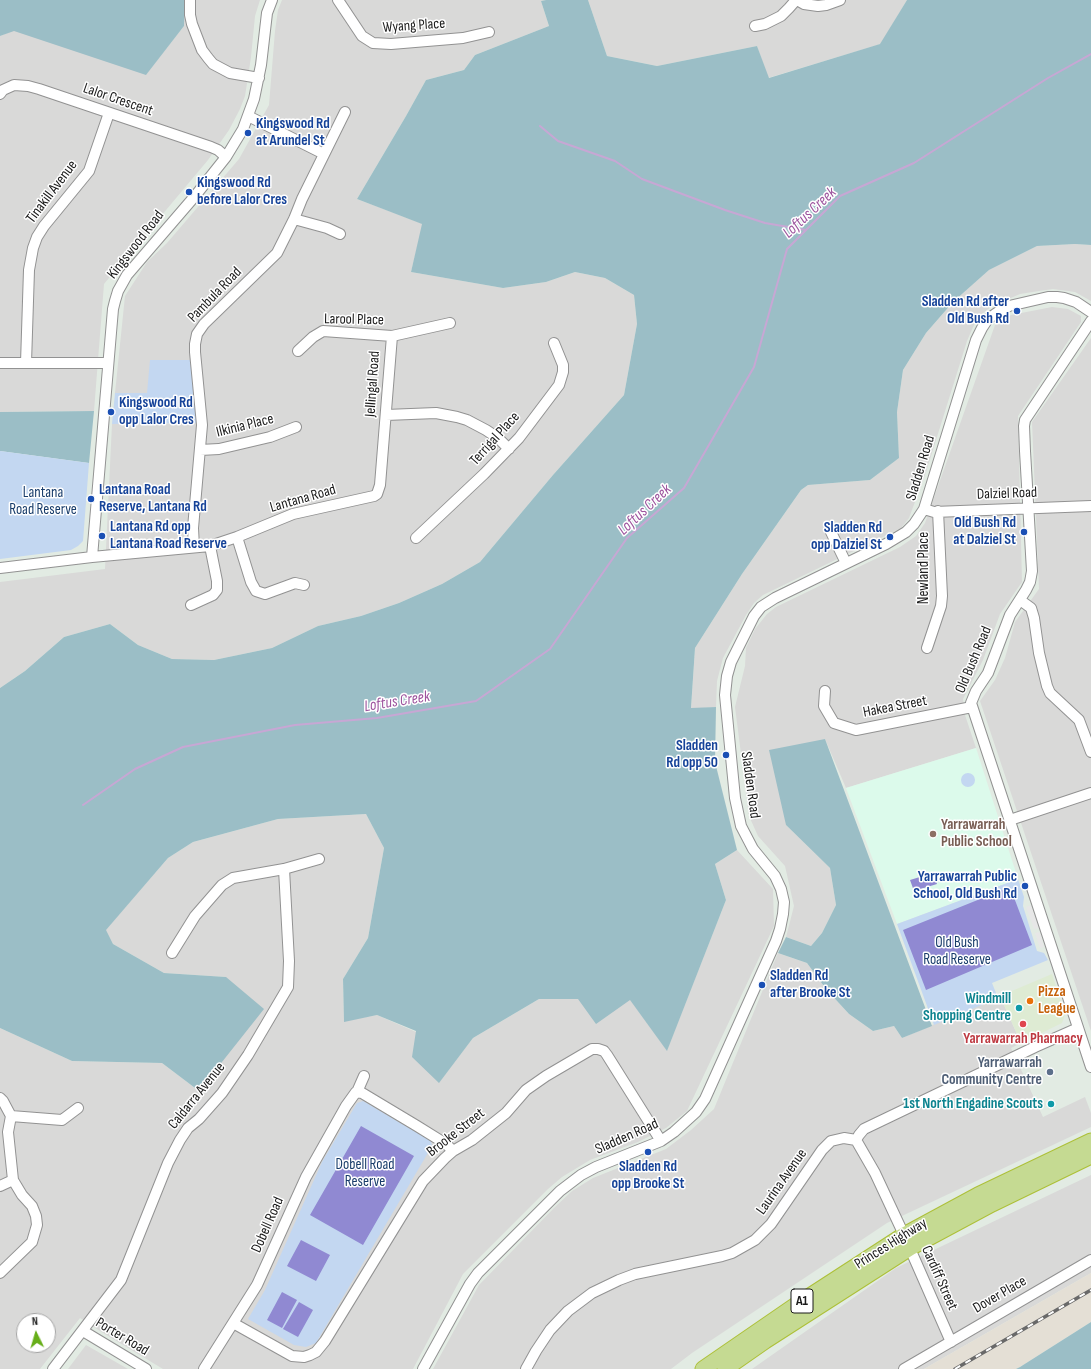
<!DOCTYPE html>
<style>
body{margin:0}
#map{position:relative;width:1091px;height:1369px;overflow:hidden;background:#e2ebe3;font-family:"Sofia Sans Condensed",sans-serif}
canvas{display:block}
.north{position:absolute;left:16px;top:1313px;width:40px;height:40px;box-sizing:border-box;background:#fff;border:1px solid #a4a4a4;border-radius:50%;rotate:355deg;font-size:11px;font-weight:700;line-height:16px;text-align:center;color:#1b1b1b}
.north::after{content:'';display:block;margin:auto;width:14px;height:18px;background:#66ae18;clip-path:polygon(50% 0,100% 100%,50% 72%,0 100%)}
</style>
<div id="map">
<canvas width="1091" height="1369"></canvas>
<div class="north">N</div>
</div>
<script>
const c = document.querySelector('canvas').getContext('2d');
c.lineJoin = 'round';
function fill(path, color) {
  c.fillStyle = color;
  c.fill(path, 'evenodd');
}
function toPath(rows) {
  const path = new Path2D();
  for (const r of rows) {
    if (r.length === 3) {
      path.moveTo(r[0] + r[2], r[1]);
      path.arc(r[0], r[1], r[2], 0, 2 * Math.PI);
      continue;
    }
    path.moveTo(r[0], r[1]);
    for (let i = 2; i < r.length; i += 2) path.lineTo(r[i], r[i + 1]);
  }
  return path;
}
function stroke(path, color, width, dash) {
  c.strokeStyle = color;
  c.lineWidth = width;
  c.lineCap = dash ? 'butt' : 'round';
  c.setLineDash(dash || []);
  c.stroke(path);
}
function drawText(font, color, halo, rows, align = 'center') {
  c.font = font + ' "Sofia Sans Condensed",sans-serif';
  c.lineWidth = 3;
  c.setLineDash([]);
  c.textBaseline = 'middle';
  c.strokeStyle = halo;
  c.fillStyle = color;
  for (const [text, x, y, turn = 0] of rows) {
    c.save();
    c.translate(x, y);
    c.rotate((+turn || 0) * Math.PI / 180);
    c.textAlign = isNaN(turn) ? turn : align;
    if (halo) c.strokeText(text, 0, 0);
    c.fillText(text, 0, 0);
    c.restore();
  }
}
const residential = toPath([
 [185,0,260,0,255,16,251,57,245,96,240,109,229,130,208,160,104,284,94,411,0,412,0,36,14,30,146,74,184,26],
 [282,0,546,0,541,1,549,26,475,55,464,70,426,80,406,116,357,199,423,224,411,272,503,288,546,282,575,272,605,278,634,295,637,324,624,395,553,475,480,562,442,584,399,603,361,616,318,626,272,648,214,660,172,659,138,645,110,624,64,637,25,671,0,688,0,582,105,569,112,424,196,423,147,394,115,393,125,296,147,262,167,243,239,159,269,105,275,31,278,10],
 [588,0,907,0,881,44,768,78,757,46,657,66,607,56],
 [1075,244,1091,245,1091,301,1075,292,1053,289,1039,291,1020,294,992,306,983,313,974,325,967,341,926,472,909,518,901,528,889,534,763,595,754,603,746,615,723,658,717,681,716,707,691,709,695,648,742,574,801,490,808,485,870,480,899,458,897,412,903,370,926,333,953,302,989,270,1037,246],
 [1052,307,1068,309,1081,316,1081,322,1018,416,1022,582,1000,614,983,660,963,699,965,715,976,748,846,788,825,739,786,825,830,868,836,905,822,933,811,946,786,937,794,906,785,866,758,836,749,816,735,707,745,666,746,648,755,629,767,614,776,607,900,547,916,536,925,523,995,325,1011,315],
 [1091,338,1091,1031,980,701,995,680,1005,658,1015,622,1039,589,1032,422],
 [366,814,384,848,368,938,343,979,344,1021,377,1015,416,1032,439,1082,473,1038,539,999,630,999,667,1050,726,900,715,864,737,850,773,889,774,926,687,1111,666,1128,638,1142,590,1160,562,1177,548,1189,463,1274,413,1369,163,1369,100,1331,80,1318,40,1369,0,1369,0,1028,72,1061,162,1063,199,1091,226,977,164,973,113,944,105,930,168,858,193,842,278,819],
 [24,1321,48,1321,48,1345,24,1345],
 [778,953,807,963,826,989,849,1014,873,1031,894,1026,902,1038,1000,996,1021,1043,1011,1048,1043,1117,1085,1097,1091,1113,1091,1127,887,1223,692,1353,671,1369,433,1369,479,1285,554,1208,572,1191,593,1178,666,1149,691,1130,714,1109],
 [1091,1175,1091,1273,924,1369,752,1369,896,1268],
 [86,1345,128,1369,68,1369]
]);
const commercial = toPath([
 [1052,974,1065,1015,1062,1023,1021,1043,1000,996]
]);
const industrial = toPath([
 [1091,1273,1091,1322,1020,1367,1016,1369,924,1369]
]);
const education = toPath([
 [976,748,1018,879,897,924,846,788]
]);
const forest = toPath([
 [0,0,185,0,184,26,146,75,14,31,0,36],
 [546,0,588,0,607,56,657,66,757,46,769,78,880,44,907,0,1091,0,1091,245,1075,244,1037,246,989,270,953,302,926,333,903,370,897,412,899,458,870,480,808,485,801,490,742,574,695,648,691,708,716,707,715,762,737,850,715,864,726,900,667,1051,630,1000,596,1024,578,999,539,999,473,1038,439,1083,412,1057,416,1031,377,1015,344,1022,343,979,368,938,384,848,366,814,278,819,193,842,168,858,106,930,113,944,164,973,226,977,264,1009,199,1091,162,1063,72,1061,0,1028,0,688,25,671,64,637,110,624,138,645,172,659,214,660,272,648,318,626,361,616,399,603,442,584,480,562,553,475,624,395,637,324,634,295,605,278,575,272,546,282,503,288,411,272,422,224,357,199,406,116,426,80,464,70,475,55,549,26,541,1],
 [94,411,89,463,0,451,0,412],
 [825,739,932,1026,902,1038,894,1026,873,1031,849,1014,826,989,807,963,778,953,786,937,811,946,822,933,836,905,830,868,786,825,769,750],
 [1091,1322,1091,1369,1016,1369,1020,1367]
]);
const park = toPath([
 [150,360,190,360,196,408,196,423,112,424,115,393,147,393],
 [0,451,89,463,83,541,78,546,71,550,0,559],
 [968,780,7],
 [1018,879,1024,897,1023,906,1037,951,1044,953,1048,960,992,983,998,998,934,1025,897,924],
 [363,1101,431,1141,432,1146,316,1343,306,1347,294,1345,248,1319,265,1290,322,1162,357,1103]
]);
const pitch = toPath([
 [933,873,937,884,914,891,910,880],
 [1010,887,1032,945,926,990,903,930],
 [361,1126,414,1156,363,1245,310,1215],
 [301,1240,330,1255,316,1281,287,1266],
 [282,1292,297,1300,282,1328,267,1320],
 [299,1302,313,1310,298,1337,283,1329]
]);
const parking = toPath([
 [1031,905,1039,928,1034,929,1026,907],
 [1040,932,1044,947,1040,948,1035,933]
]);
const stream = toPath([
 [540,126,558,141,615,161,642,179,725,210,765,223,806,230],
 [83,805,135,769,183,747,295,725,377,718,476,701,550,649,627,538,684,488,754,367,787,249,840,196,914,163,1048,78,1091,54]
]);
const minor = toPath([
 [190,0,190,15,192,24,202,50,208,58,213,64,230,73,259,78],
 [338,0,362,36,373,43,391,44,463,38,489,32],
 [797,0,804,4,818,6,826,5,840,0],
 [755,26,765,24,781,16,789,8,796,0],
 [0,94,3,90,14,85,28,86,39,89,211,147,218,150,226,157],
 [248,116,324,154],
 [294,219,327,228,340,234],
 [1091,321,1025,420,1024,426,1025,451,1032,571,1030,582,1026,590,1010,615,988,673,976,691,971,703,1091,1067],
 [298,351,313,337,323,331,392,336],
 [0,363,108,363],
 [26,363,29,270,33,248,37,237,44,226,89,171,109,113],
 [386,415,436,413,457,417,467,420,486,430,498,438,509,449],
 [200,450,219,449,270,437,296,427],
 [924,509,934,512,1091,506],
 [830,530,846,563],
 [237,537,251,582,256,591,265,594,295,583,304,585],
 [416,538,484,474,519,438,559,385,563,372,563,365,554,343],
 [194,547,193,528,202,425,195,352,195,344,197,334,204,324,277,253,294,219,302,199,345,112],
 [92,557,113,309,115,301,118,291,127,275,195,196,226,157,243,129,254,99,261,65,267,13,272,0],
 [0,568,92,557,210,546,237,537,293,514,374,496,377,494,380,485,392,336,450,323],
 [1020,600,1031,608,1034,618,1039,653,1047,686,1050,693,1079,720,1091,752],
 [191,605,213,595,217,590,217,581,210,546],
 [927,648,941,606,942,596,938,511],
 [825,691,824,706,834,723,856,730,972,707],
 [1010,820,1091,793],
 [172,953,195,916,222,885,233,878,284,869,319,859],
 [357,1092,364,1076],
 [0,1098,3,1101,11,1116,8,1132,13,1180,22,1195,32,1206,36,1216,37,1225,32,1242,0,1273],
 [11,1116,62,1120,78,1108],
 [856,1140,875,1173,904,1235,951,1342],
 [0,1186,13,1180],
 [233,1323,292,1356,304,1357,310,1355,316,1352,325,1341,423,1181,445,1158,453,1151,472,1140,506,1113,526,1090,546,1076,592,1049,598,1049,604,1051,607,1055,661,1141],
 [83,1331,146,1369],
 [53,1369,121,1280,168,1163,180,1140,188,1128,199,1119,222,1093,248,1055,288,987,289,961,284,869],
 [204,1369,257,1285,306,1177,346,1106,356,1092,362,1093,417,1126,446,1144,453,1151],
 [423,1369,470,1284,478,1273,560,1191,581,1175,596,1167,661,1141,674,1132,696,1112,705,1099,776,941,780,929,783,914,784,902,781,889,775,876,753,849,741,826,735,798,725,695,727,676,731,662,754,616,761,607,775,598,886,544,906,532,914,524,924,509,976,340,982,328,988,319,998,312,1009,306,1048,297,1057,297,1064,298,1076,302,1091,312],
 [526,1369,536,1351,550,1330,568,1311,592,1293,619,1280,635,1274,722,1256,732,1253,755,1240,771,1224,822,1150,831,1141,844,1138,856,1140,859,1135,864,1129,1035,1047,1078,1028],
 [904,1369,1091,1260]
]);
const highway = toPath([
 [703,1369,796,1305,904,1235,978,1195,1091,1141],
 [725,1369,765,1341,910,1248,992,1204,1091,1156]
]);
const rail = toPath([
 [955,1369,1091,1290]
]);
const markers = [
 [248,133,4,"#1a4fb4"],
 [189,192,4,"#1a4fb4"],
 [1017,311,4,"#1a4fb4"],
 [111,412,4,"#1a4fb4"],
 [91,499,4,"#1a4fb4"],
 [1024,532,4,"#1a4fb4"],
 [102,536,4,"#1a4fb4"],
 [890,537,4,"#1a4fb4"],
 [726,755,4,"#1a4fb4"],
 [933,834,4,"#8d6e63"],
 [1025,886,4,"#1a4fb4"],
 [762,985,4,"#1a4fb4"],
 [1030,1001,4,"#e8710a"],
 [1019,1008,4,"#0f9aa8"],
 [1023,1024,4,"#e0444e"],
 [1050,1072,4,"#5c6f8a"],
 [1051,1104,4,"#0f9aa8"],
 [648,1152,4,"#1a4fb4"]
];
const shields = [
 [802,1301,22]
];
const shieldNames = [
 ["A1",802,1301]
];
const streetNames = [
 ["Wyang Place",414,26,-4],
 ["Lalor Crescent",118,100,19],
 ["Tinakill Avenue",52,192,-53],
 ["Kingswood Road",136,245,-52],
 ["Pambula Road",215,295,-46],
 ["Larool Place",354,320,1],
 ["Jellingal Road",373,384,-86],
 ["Ilkinia Place",245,426,-14],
 ["Terrigal Place",495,439,-48],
 ["Sladden Road",921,468,-73],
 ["Dalziel Road",1007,494,-2],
 ["Lantana Road",303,499,-16],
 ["Newland Place",924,568,-90],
 ["Old Bush Road",974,660,-67],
 ["Hakea Street",895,707,-11],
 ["Sladden Road",750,785,82],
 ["Caldarra Avenue",197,1096,-51],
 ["Brooke Street",456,1133,-38],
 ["Sladden Road",627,1137,-24],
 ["Laurina Avenue",782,1182,-55],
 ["Dobell Road",268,1225,-66],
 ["Princes Highway",891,1244,-32],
 ["Cardiff Street",939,1278,66],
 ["Dover Place",1000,1295,-30],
 ["Porter Road",122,1337,31]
];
const transitNames = [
 ["Kingswood Rd",256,124],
 ["at Arundel St",256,141],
 ["Kingswood Rd",197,183],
 ["before Lalor Cres",197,200],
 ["Sladden Rd after",1009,302,"right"],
 ["Old Bush Rd",1009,319,"right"],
 ["Kingswood Rd",119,403],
 ["opp Lalor Cres",119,420],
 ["Lantana Road",99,490],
 ["Reserve, Lantana Rd",99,507],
 ["Old Bush Rd",1016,523,"right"],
 ["at Dalziel St",1016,540,"right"],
 ["Lantana Rd opp",110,527],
 ["Lantana Road Reserve",110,544],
 ["Sladden Rd",882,528,"right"],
 ["opp Dalziel St",882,545,"right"],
 ["Sladden",718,746,"right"],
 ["Rd opp 50",718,763,"right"],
 ["Yarrawarrah Public",1017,877,"right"],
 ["School, Old Bush Rd",1017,894,"right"],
 ["Sladden Rd",770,976],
 ["after Brooke St",770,993],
 ["Sladden Rd",648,1167,"center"],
 ["opp Brooke St",648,1184,"center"]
];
const parkNames = [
 ["Lantana",43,493],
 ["Road Reserve",43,510],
 ["Old Bush",957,943],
 ["Road Reserve",957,960],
 ["Dobell Road",365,1165],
 ["Reserve",365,1182]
];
const educationNames = [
 ["Yarrawarrah",941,825],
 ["Public School",941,842]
];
const foodNames = [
 ["Pizza",1038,992],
 ["League",1038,1009]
];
const cultureNames = [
 ["Windmill",1011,999],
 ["Shopping Centre",1011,1016],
 ["1st North Engadine Scouts",1043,1104]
];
const healthNames = [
 ["Yarrawarrah Pharmacy",1023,1039]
];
const serviceNames = [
 ["Yarrawarrah",1042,1063],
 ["Community Centre",1042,1080]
];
const waterNames = [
 ["Loftus Creek",810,213,-43],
 ["Loftus Creek",645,510,-43],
 ["Loftus Creek",397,702,-9]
];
fill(residential, '#d9d9d8');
fill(commercial, '#deebd3');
fill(industrial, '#e4dfd5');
fill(education, '#dcfaeb');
fill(forest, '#9bbec6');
fill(park, '#c3d7f1');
fill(pitch, '#9089d2');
fill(parking, '#e7e7e7');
stroke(stream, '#c7a7d4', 2);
stroke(minor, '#929292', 12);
stroke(highway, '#adc038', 17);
stroke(minor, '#fff', 10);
stroke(highway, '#c5da92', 15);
stroke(rail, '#696969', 3.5);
stroke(rail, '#fff', 2, [6]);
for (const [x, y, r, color] of markers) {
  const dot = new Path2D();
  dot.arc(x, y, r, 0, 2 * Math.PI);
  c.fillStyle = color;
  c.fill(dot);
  stroke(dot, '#fff', 1.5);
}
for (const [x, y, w] of shields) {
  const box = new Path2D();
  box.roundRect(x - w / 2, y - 12, w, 24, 3);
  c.fillStyle = '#fff';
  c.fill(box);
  stroke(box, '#1b1b1b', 1);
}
drawText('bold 14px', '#1b1b1b', null, shieldNames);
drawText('15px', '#1b1b1b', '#fff', streetNames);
drawText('bold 15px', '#164399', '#fff', transitNames, 'left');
drawText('15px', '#183c6a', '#fff', parkNames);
drawText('bold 15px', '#785e54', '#fff', educationNames, 'left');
drawText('bold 15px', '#c56008', '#fff', foodNames, 'left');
drawText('bold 15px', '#0d838f', '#fff', cultureNames, 'right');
drawText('bold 15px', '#be3a42', '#fff', healthNames);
drawText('bold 15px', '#4e5e75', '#fff', serviceNames, 'right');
drawText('italic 16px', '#9d549e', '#fff', waterNames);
</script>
